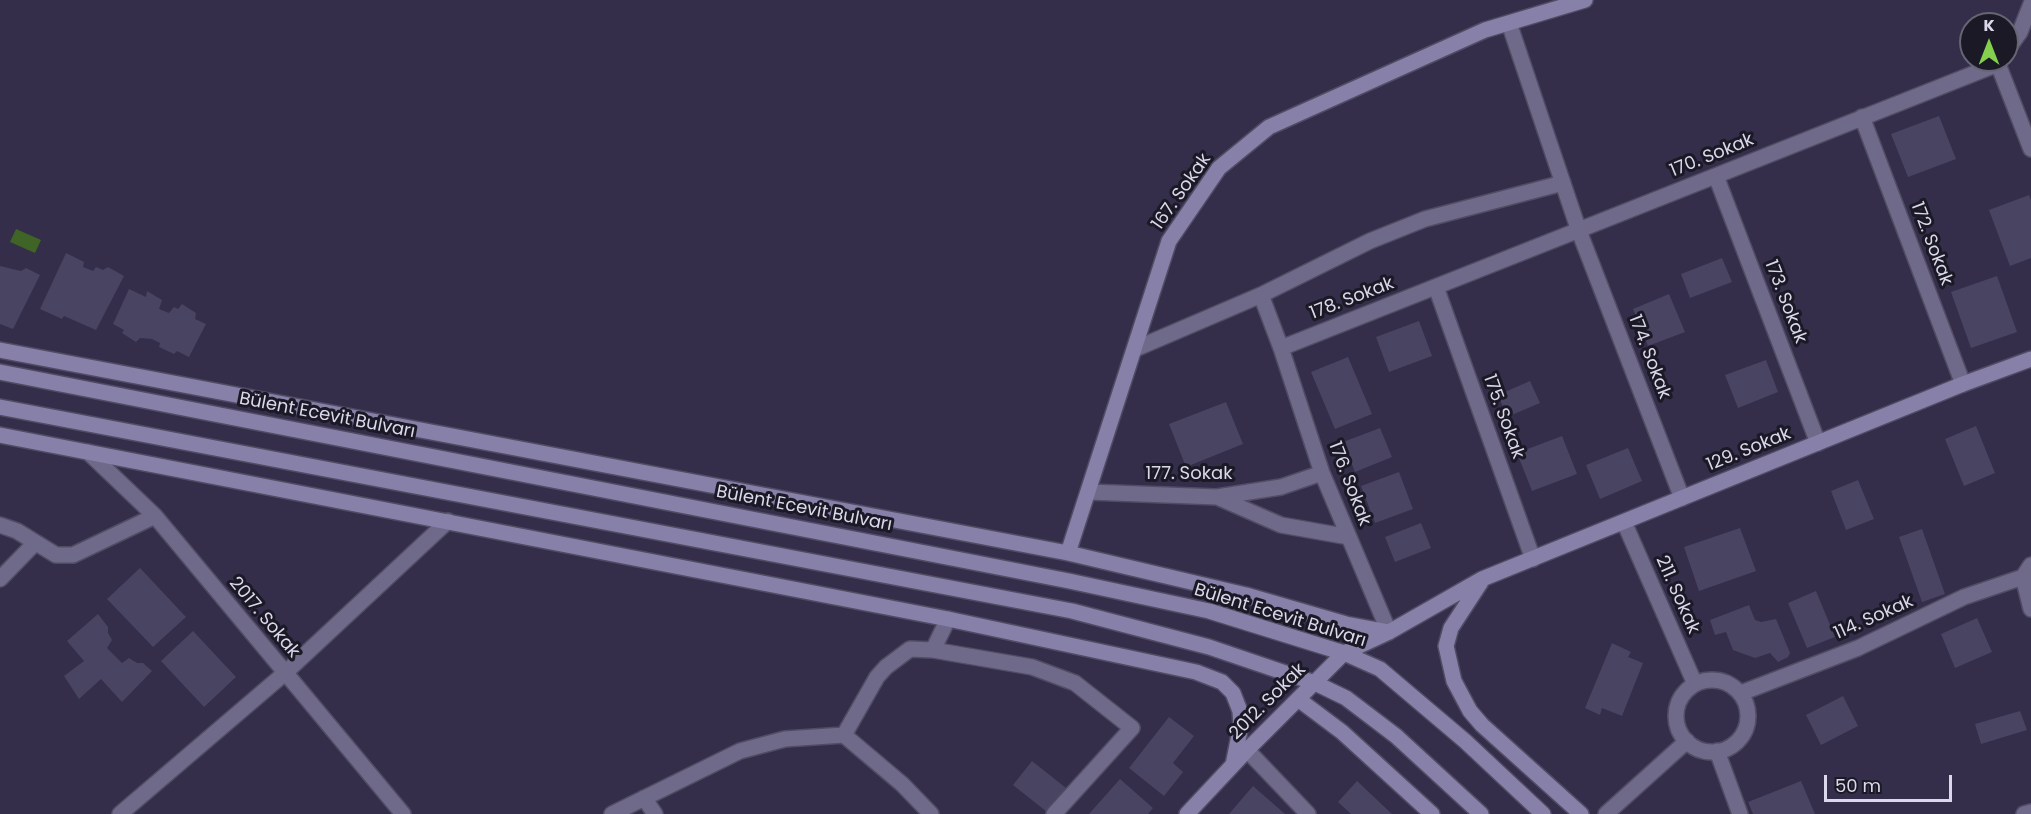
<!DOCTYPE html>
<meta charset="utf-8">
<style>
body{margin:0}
#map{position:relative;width:2031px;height:814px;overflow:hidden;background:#342e4a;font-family:Poppins,sans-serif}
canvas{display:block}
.north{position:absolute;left:1959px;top:12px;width:60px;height:60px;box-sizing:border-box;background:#1b1925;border:2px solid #676574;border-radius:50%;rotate:0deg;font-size:16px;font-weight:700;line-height:24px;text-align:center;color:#dad8ea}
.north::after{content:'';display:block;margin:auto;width:21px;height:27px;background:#84cf4d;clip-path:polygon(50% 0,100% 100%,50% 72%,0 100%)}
.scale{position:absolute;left:1824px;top:775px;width:128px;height:27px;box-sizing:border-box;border:3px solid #dad8ea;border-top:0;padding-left:8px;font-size:18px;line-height:21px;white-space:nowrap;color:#dad8ea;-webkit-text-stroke:4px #1b1925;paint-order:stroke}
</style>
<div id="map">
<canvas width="2031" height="814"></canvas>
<div class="north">K</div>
<div class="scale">50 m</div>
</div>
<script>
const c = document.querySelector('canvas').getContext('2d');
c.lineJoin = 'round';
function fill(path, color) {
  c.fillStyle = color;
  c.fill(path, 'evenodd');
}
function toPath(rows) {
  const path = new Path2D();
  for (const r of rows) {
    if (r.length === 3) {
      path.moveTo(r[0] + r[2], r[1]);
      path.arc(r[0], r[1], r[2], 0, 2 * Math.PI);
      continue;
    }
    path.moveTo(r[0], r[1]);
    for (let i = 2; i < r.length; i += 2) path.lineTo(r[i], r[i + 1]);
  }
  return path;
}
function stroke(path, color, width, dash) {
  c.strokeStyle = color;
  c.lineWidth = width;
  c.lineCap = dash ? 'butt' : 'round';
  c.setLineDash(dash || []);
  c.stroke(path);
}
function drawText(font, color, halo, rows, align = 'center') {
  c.font = font + ' Poppins,sans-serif';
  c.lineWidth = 6;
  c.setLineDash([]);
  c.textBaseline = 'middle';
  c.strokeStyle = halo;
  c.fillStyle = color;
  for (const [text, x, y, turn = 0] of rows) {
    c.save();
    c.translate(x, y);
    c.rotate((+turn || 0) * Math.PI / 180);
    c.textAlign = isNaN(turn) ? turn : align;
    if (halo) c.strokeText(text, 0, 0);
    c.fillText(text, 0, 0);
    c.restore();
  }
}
const water = toPath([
 [16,229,41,240,35,253,10,242]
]);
const building = toPath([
 [1939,116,1956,159,1908,177,1891,134],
 [2029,195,2031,200,2031,258,2010,266,1989,210],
 [66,253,84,262,83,267,93,271,96,267,103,270,108,267,124,276,96,330,64,316,62,319,40,309],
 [1722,258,1732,282,1690,298,1681,274],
 [0,266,21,271,26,268,40,275,13,329,0,324],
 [1997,276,2017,332,1971,348,1951,292],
 [129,289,146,297,147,291,162,300,159,309,169,313,174,307,178,309,182,304,196,313,195,319,206,324,189,357,177,351,174,354,159,347,160,343,152,339,140,338,136,342,122,333,124,330,113,324],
 [1669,294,1685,332,1648,346,1633,309],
 [1419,321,1432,356,1389,372,1376,337],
 [1348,357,1372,414,1335,429,1311,372],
 [1766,360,1778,392,1738,408,1725,375],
 [1530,381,1540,403,1507,417,1498,395],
 [1226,402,1243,444,1186,467,1169,424],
 [1976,426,1995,473,1964,486,1945,439],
 [1380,428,1392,457,1355,472,1343,442],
 [1562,436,1577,474,1532,491,1517,453],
 [1628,448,1642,481,1600,499,1586,465],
 [1399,472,1413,509,1375,523,1361,486],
 [1858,480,1874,519,1846,530,1831,491],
 [1421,523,1431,548,1395,562,1385,537],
 [1740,528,1756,571,1699,591,1684,547],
 [1922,529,1945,594,1922,602,1899,537],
 [140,568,186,617,153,647,107,599],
 [1816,591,1835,637,1807,648,1788,603],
 [1749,605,1755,620,1761,622,1776,619,1790,653,1788,657,1778,662,1770,653,1755,658,1733,650,1726,632,1715,635,1710,620],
 [98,614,108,627,108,633,112,640,107,648,122,663,129,658,137,663,143,663,152,671,122,702,101,679,79,699,64,676,84,661,67,641],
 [1977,618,1992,652,1955,668,1941,634],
 [193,631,236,677,204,707,161,661],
 [1612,643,1631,652,1628,657,1643,663,1622,716,1602,708,1600,715,1585,708],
 [1843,696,1858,726,1821,745,1806,715],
 [2020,711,2027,730,1981,744,1975,724],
 [1169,717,1194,736,1173,763,1183,772,1164,796,1129,768],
 [1032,761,1066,788,1047,812,1013,785],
 [1120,779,1153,808,1148,814,1089,814],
 [1357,781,1392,814,1351,814,1338,802],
 [1801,781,1815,814,1753,814,1748,802],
 [1253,786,1285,814,1229,814]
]);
const street = toPath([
 [1509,23,1579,231,1682,498],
 [2007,50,2020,32,2031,4],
 [1998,64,2031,149],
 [1862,117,1963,384],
 [1716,176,1818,443],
 [1436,287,1533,559],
 [1261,295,1281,348,1322,473,1389,632],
 [1281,348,1998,64,2000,60],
 [1135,349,1261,295,1370,241,1425,219,1563,183],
 [88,452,155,516,403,814],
 [1089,492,1217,497,1281,487,1322,473],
 [1217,497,1281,525,1349,537],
 [1624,522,1695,684],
 [0,525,17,531,56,555,73,555,155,516],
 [2031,565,2023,577,2031,609],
 [0,579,34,544],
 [933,650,1032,667,1075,683,1132,728,1054,814],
 [1712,716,36],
 [1741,693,1858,648,1964,597,2023,577],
 [1247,750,1308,814],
 [1717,751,1740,814],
 [644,798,655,814],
 [120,814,285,673,448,521],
 [612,814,740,751,785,739,844,735],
 [931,814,902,784,844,735,877,677,886,667,910,649,933,650,948,619],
 [1606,814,1687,741],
 [2024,814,2031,812]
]);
const secondary = toPath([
 [0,350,1068,553,1246,595,1346,624,1389,632],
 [0,372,1069,581,1209,611,1344,653,1380,669,1465,741,1543,814],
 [0,407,1072,611,1209,647,1315,683,1346,698,1396,736,1481,814],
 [0,435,948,619,1196,672,1222,682,1233,693,1240,711,1241,725,1233,765],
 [1068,553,1169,241,1219,168,1269,127,1485,30,1585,0],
 [1481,582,1451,628,1446,646,1454,681,1470,711,1482,725,1581,814],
 [1298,699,1342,732,1432,814],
 [1187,814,1247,750,1344,653,1389,632,1482,579,1963,384,2031,359]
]);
const streetNames = [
 ["170. Sokak",1712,156,-22],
 ["167. Sokak",1182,192,-55],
 ["172. Sokak",1931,244,69],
 ["178. Sokak",1352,299,-21],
 ["173. Sokak",1785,302,69],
 ["174. Sokak",1649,357,69],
 ["Bülent Ecevit Bulvarı",327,416,11],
 ["175. Sokak",1503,417,70],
 ["129. Sokak",1749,450,-22],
 ["177. Sokak",1189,474],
 ["176. Sokak",1349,484,69],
 ["Bülent Ecevit Bulvarı",804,509,11],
 ["211. Sokak",1677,595,66],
 ["Bülent Ecevit Bulvarı",1280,616,17],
 ["2017. Sokak",264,618,50],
 ["114. Sokak",1874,618,-24],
 ["2012. Sokak",1268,702,-45]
];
fill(water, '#3f6425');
fill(building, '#494462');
stroke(street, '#514c64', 18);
stroke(secondary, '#514c64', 18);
stroke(street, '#6f6a8a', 15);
stroke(secondary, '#8780a8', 15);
drawText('18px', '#dad8ea', '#1b1925', streetNames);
</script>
